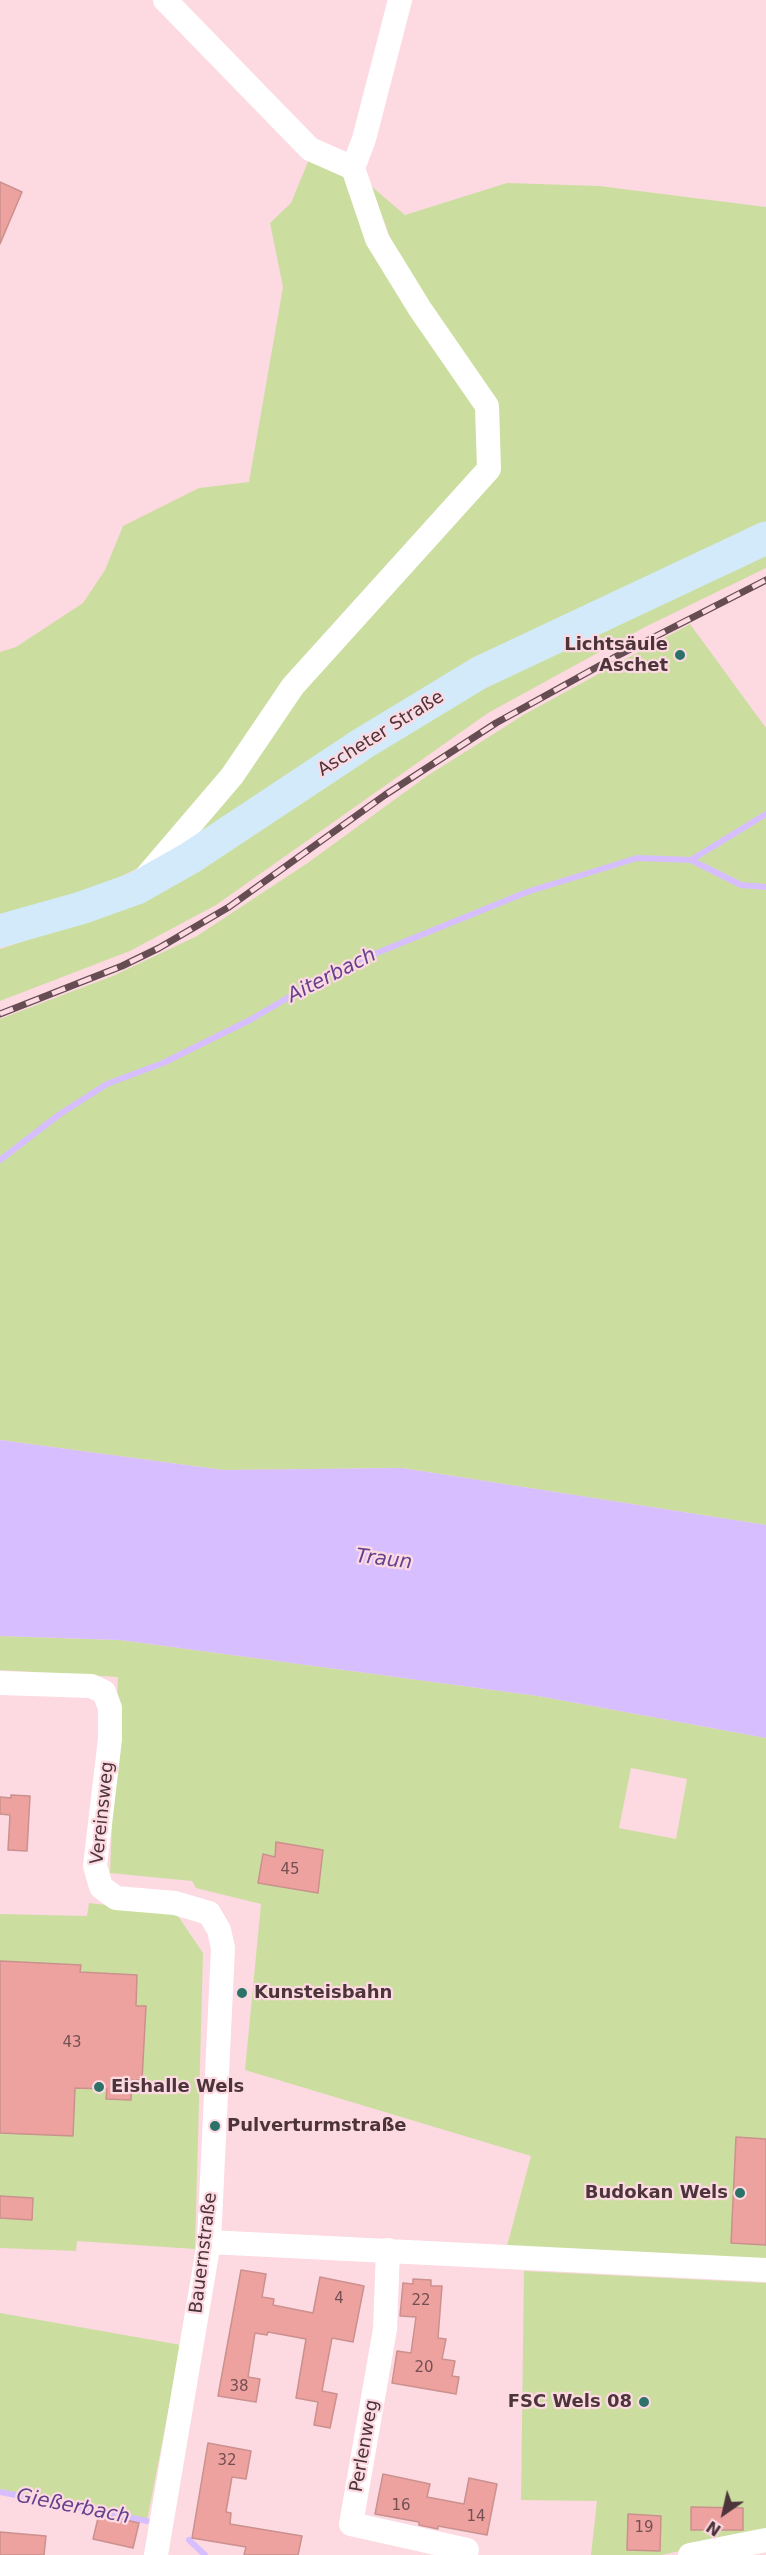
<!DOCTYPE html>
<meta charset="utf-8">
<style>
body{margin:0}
#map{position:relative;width:766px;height:2555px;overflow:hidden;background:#fdd9e2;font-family:"DejaVu Sans",sans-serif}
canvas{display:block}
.north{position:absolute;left:694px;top:2483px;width:60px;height:60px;-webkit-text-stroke:4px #fdd9e2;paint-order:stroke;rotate:214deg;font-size:16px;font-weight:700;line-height:24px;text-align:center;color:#4b343a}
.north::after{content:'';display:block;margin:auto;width:21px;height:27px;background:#4b343a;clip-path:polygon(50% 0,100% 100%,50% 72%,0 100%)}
</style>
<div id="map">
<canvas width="766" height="2555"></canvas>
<div class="north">N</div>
</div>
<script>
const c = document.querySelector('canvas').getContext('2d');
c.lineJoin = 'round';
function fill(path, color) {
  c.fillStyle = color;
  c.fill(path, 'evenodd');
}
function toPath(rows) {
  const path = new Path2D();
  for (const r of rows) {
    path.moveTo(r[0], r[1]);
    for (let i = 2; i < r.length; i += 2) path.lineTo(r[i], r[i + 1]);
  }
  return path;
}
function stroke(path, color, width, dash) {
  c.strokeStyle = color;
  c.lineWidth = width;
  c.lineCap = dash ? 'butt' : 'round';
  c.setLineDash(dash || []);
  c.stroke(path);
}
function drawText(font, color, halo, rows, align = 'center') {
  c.font = font + ' "DejaVu Sans",sans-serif';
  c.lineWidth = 4.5;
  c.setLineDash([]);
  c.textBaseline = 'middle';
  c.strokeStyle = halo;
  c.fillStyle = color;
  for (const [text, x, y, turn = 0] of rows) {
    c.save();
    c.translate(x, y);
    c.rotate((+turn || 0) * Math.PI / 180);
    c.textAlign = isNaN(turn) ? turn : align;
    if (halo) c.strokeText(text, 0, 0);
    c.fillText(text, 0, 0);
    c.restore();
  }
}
const green = toPath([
 [310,157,347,177,394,248,371,186,405,215,507,183,599,186,766,207,766,527,179,848,85,894,0,923,0,652,16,647,83,603,105,570,123,526,199,488,249,482,283,287,270,223,291,203],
 [766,551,766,568,645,627,488,713,216,905,130,951,0,1001,0,949,116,911,454,698],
 [690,624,766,728,766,1525,402,1468,223,1470,0,1440,0,1019,115,975,197,936,309,862,427,776,525,714],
 [0,1636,120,1640,538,1696,766,1738,766,2265,507,2246,531,2156,245,2070,261,1904,196,1888,192,1881,110,1873,118,1677,0,1670],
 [631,1768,687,1779,676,1839,619,1828],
 [89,1903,176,1913,203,1953,195,2249,77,2241,76,2251,0,2248,0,1914,87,1916],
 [524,2271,766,2283,766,2533,661,2555,591,2555,597,2501,521,2500],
 [0,2313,181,2345,147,2521,0,2492]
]);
const water = toPath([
 [0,1440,223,1470,402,1468,766,1525,766,1738,538,1696,120,1640,0,1636]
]);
const stream = toPath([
 [691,860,741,885,766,887],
 [0,1160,60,1114,107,1084,163,1063,250,1020,335,970,527,892,637,858,691,860,766,814],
 [0,2492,147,2521],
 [189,2540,205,2555]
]);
const building = toPath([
 [0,182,22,192,0,244,0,182],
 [11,1795,30,1796,27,1851,8,1850,10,1815,0,1814,0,1797,11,1798,11,1795],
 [276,1842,323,1850,318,1893,258,1883,263,1854,275,1857,276,1842],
 [0,1961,81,1965,80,1972,137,1975,136,2006,146,2006,142,2080,132,2080,131,2100,106,2099,107,2089,75,2088,73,2136,0,2133,0,1961],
 [736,2137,766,2139,766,2245,731,2243,736,2137],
 [0,2196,33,2198,32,2220,0,2218,0,2196],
 [241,2270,266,2274,262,2297,274,2299,273,2305,313,2313,320,2277,364,2286,353,2342,332,2338,322,2391,337,2394,330,2428,314,2425,318,2402,296,2398,306,2339,268,2332,267,2335,255,2333,248,2377,260,2379,256,2402,218,2396,241,2270],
 [413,2279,431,2280,431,2286,442,2286,438,2338,446,2339,442,2359,455,2361,452,2376,459,2377,456,2394,392,2383,397,2351,411,2353,416,2317,400,2316,403,2283,413,2284,413,2279],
 [208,2443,251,2451,246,2479,232,2477,226,2512,231,2513,230,2524,302,2536,298,2555,244,2555,246,2547,192,2538,208,2443],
 [383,2474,430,2484,427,2497,464,2504,469,2478,497,2484,487,2535,438,2526,438,2529,419,2525,419,2522,375,2514,383,2474],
 [691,2507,743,2508,743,2530,691,2530,691,2507],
 [99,2514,139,2523,133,2548,93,2539,99,2514],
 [628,2514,661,2516,660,2551,627,2550,628,2514],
 [0,2532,46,2536,44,2555,0,2555,0,2532]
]);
const street = toPath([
 [165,0,310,149,353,168],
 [353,168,364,139,400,0],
 [144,879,232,776,293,686,489,469,487,406,420,309,377,239,353,168],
 [0,1683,91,1686,104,1692,110,1708,110,1739,95,1866,101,1887,116,1898,175,1903,209,1913,219,1930,223,1948,209,2242,156,2555],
 [209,2242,766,2270],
 [388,2250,385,2329,351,2524,467,2550],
 [690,2555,766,2540]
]);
const secondary = toPath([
 [0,931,81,908,137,888,190,858,362,744,479,673,766,538]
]);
const rail = toPath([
 [0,1014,122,966,159,948,229,907,385,795,496,723,617,656,766,580]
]);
const markers = [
 [680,655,6,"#2c7268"],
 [242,1993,6,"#2c7268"],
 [99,2087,6,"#2c7268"],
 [215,2126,6,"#2c7268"],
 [740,2193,6,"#2c7268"],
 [644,2402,6,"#2c7268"]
];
const numberNames = [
 ["45",290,1870],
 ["43",72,2043],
 ["4",339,2299],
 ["22",421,2301],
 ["20",424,2368],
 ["38",239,2387],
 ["32",227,2461],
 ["16",401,2506],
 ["14",476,2517],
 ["19",644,2528]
];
const poiNames = [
 ["Lichtsäule",668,645],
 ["Aschet",668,666],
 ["Kunsteisbahn",254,1993,"left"],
 ["Eishalle Wels",111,2087,"left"],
 ["Pulverturmstraße",227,2126,"left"],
 ["Budokan Wels",728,2193],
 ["FSC Wels 08",632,2402]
];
const streetNames = [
 ["Ascheter Straße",381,734,-32],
 ["Vereinsweg",103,1813,-84],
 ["Bauernstraße",204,2253,-83],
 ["Perlenweg",365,2446,-80]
];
const waterNames = [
 ["Aiterbach",332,976,-27],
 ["Traun",384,1560,7],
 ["Gießerbach",73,2507,11]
];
fill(green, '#cbdea0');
fill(water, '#d7bfff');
stroke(stream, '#d7bfff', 6);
fill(building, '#eea29f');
stroke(building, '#ca918e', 1.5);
stroke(street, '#fff', 24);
stroke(secondary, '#d3eafa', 33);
stroke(rail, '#664d54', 7);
stroke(rail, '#fdd9e2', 4.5, [14]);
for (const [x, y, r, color] of markers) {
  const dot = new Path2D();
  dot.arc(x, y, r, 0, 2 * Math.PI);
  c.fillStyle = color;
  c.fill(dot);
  stroke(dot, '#fdd9e2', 2);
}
drawText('15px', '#745053', null, numberNames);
drawText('bold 18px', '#4b343a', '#fdd9e2', poiNames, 'right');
drawText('18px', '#4b343a', '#fdd9e2', streetNames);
drawText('italic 20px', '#64438e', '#fdd9e2', waterNames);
</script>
